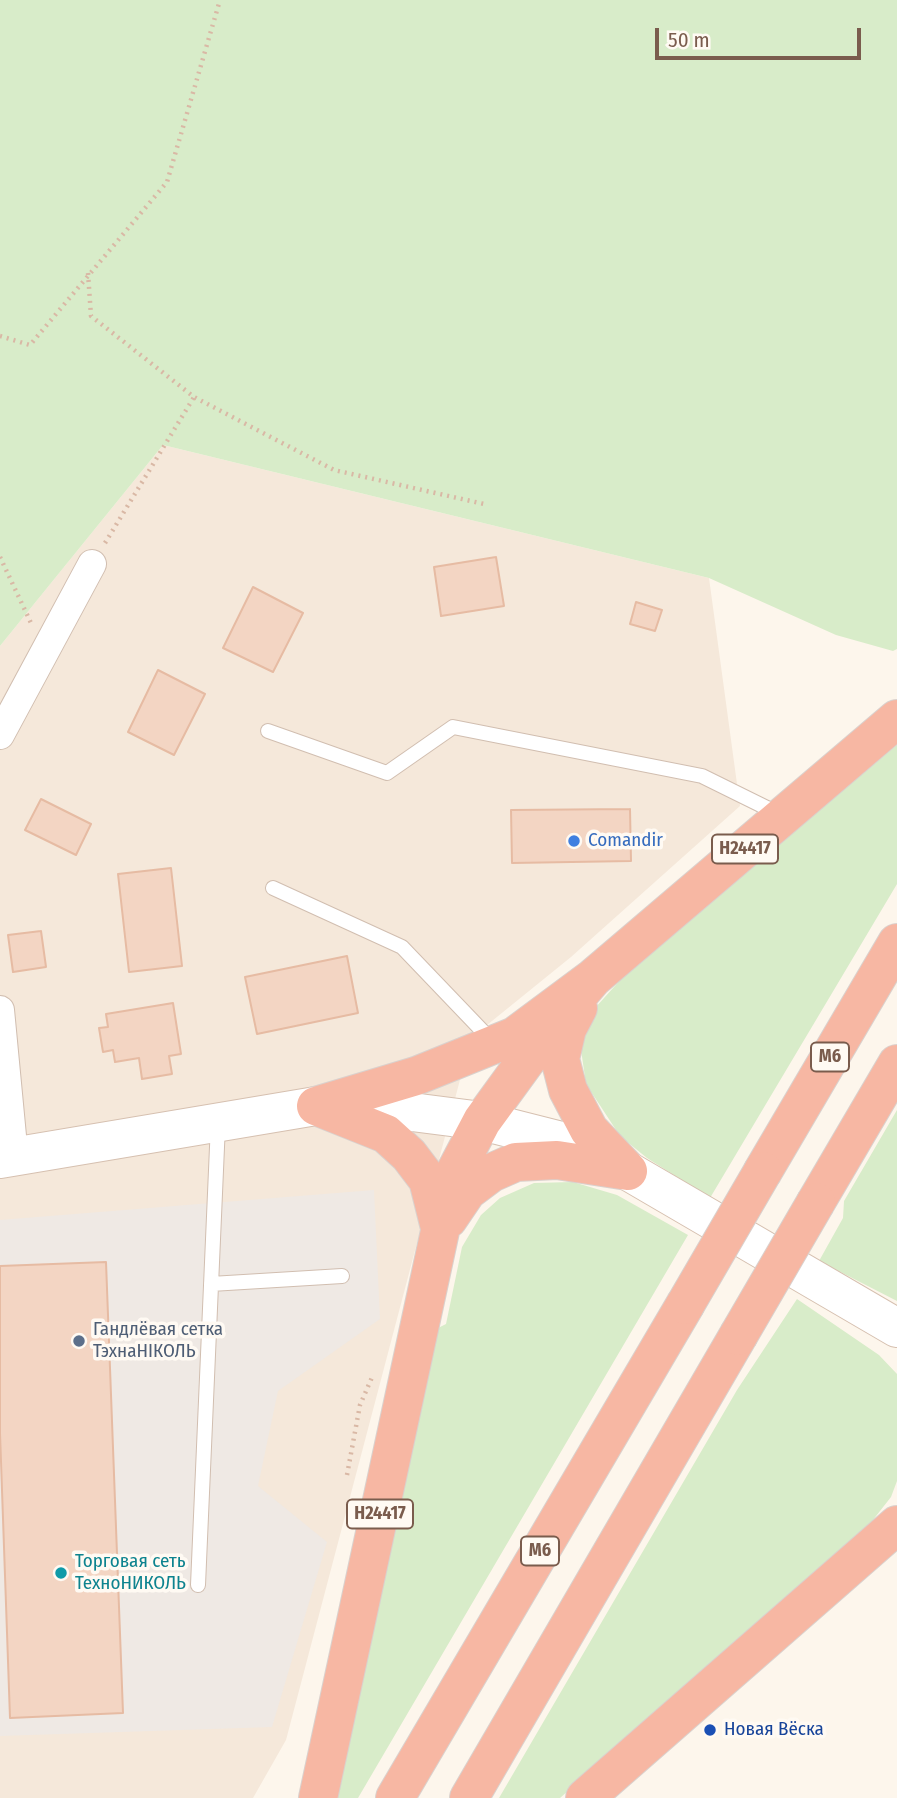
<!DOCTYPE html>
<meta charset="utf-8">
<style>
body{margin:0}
#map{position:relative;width:897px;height:1798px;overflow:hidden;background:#fdf6ec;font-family:"Fira Sans Condensed",sans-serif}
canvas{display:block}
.scale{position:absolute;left:655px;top:28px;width:206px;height:32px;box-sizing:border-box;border:4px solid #7a5c4d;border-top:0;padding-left:9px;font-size:21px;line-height:24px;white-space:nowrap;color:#7a5c4d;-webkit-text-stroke:5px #fffaf3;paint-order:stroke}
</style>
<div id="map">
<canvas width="897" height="1798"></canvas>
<div class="scale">50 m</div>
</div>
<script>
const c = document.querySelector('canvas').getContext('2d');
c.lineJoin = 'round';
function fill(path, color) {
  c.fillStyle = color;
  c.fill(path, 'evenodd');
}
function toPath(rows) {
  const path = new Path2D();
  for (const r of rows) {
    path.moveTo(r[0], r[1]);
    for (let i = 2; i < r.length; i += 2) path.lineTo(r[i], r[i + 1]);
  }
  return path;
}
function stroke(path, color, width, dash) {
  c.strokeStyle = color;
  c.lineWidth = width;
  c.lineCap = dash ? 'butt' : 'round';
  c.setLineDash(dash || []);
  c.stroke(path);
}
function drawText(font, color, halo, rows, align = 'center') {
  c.font = font + ' "Fira Sans Condensed",sans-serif';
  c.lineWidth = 7;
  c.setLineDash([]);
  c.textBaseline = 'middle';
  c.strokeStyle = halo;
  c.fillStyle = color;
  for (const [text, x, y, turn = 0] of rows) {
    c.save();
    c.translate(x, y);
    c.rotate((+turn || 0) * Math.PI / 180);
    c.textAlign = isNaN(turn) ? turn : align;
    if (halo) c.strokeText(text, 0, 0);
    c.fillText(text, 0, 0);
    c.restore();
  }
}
const residential = toPath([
 [163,445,709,578,740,806,571,957,471,1038,286,1740,253,1798,0,1798,0,646]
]);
const industrial = toPath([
 [374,1190,380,1319,278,1391,258,1486,327,1542,272,1727,0,1736,0,1220]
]);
const green = toPath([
 [0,0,897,0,897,649,893,651,836,635,709,578,163,445,0,646],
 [897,745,897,884,710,1198,647,1158,620,1136,586,1084,580,1043,595,1008,632,967],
 [897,1110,897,1301,819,1261,843,1218,844,1201],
 [573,1182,617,1195,688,1235,358,1798,333,1798,436,1329,446,1324,462,1247,481,1215,500,1198,534,1183],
 [797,1299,879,1355,897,1374,897,1481,891,1497,869,1525,560,1798,499,1798,737,1390]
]);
const building = toPath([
 [496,557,504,606,441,616,434,567,496,557],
 [253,587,303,613,273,672,223,648,253,587],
 [636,602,662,610,655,631,630,624,636,602],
 [158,670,205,694,174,755,128,732,158,670],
 [41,799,91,824,76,855,25,830,41,799],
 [630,809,631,861,512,863,511,810,630,809],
 [171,868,182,966,129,972,118,874,171,868],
 [41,931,46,967,13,972,8,935,41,931],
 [347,956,358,1013,257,1034,245,977,347,956],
 [173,1003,181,1054,169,1056,172,1074,142,1079,139,1058,115,1062,113,1050,103,1052,99,1028,108,1027,106,1014,173,1003],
 [106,1262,123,1713,10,1718,0,1433,0,1266,106,1262]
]);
const path = toPath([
 [88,273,91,316,194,397,334,470,484,504],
 [0,336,30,345,167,182,220,0],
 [105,543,194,397],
 [0,557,31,623],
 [347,1475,360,1405,373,1375]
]);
const lane = toPath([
 [268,731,387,773,453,727,702,776,779,814],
 [273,888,402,947,492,1041],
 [211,1284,342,1276],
 [198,1585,218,1124]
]);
const street = toPath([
 [0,735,92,564],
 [0,1010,14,1157]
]);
const secondary = toPath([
 [0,1159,316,1106,404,1111,482,1121,557,1140,628,1171,897,1328]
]);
const highway = toPath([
 [578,1008,567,1029,560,1059,568,1090,589,1130,628,1171],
 [316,1106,416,1076,515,1036,593,978,897,719],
 [316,1106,386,1134,409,1155,428,1180,439,1224],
 [763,1171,897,943],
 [816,1202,897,1064],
 [448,1219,467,1191,491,1173,516,1162,557,1160,628,1171],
 [318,1798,451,1180,482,1121,549,1029,593,978],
 [395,1798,685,1305],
 [469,1798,738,1336],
 [585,1798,897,1525]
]);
const highwayBridge = toPath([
 [685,1305,763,1171],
 [738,1336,816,1202]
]);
const markers = [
 [574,841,7,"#3f7fe0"],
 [79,1341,7,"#5c6f8a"],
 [61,1573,7,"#0f9aa8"],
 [710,1730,7,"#1a4fb4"]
];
const shields = [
 [745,849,66],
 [830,1057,38],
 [380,1514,66],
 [540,1551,38]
];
const shieldNames = [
 ["Н24417",745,849],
 ["М6",830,1057],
 ["Н24417",380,1514],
 ["М6",540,1551]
];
const shopNames = [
 ["Comandir",588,841]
];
const serviceNames = [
 ["Гандлёвая сетка",93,1330],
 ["ТэхнаНІКОЛЬ",93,1352]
];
const cultureNames = [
 ["Торговая сеть",75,1562],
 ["ТехноНИКОЛЬ",75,1584]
];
const transitNames = [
 ["Новая Вёска",724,1730]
];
fill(residential, '#f5e8da');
fill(industrial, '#efe9e4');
fill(green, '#d8ecc9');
fill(building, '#f3d5c3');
stroke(building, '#e6bba3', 2);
stroke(lane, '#d1beb0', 16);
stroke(street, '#d1beb0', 30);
stroke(secondary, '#d6c0b0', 40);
stroke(highway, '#dad1cd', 40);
stroke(path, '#d9b8a5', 4.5, [2, 5]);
stroke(lane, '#fff', 14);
stroke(street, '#fff', 28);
stroke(secondary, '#fff', 38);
stroke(highway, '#f7b7a3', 38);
stroke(highwayBridge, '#dad1cd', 40, []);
stroke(highwayBridge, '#f7b7a3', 38);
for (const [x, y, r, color] of markers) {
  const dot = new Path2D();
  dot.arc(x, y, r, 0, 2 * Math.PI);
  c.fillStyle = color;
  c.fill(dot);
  stroke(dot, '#fffaf3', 2.5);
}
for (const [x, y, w] of shields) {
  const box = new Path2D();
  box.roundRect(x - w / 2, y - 14.5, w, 29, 5);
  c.fillStyle = '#fffaf3';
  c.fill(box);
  stroke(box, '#7a5c4d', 2);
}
drawText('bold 18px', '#7a5c4d', null, shieldNames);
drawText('19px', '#366cbe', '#fffaf3', shopNames, 'left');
drawText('19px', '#4e5e75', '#fffaf3', serviceNames, 'left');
drawText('19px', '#0d838f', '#fffaf3', cultureNames, 'left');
drawText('19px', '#164399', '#fffaf3', transitNames, 'left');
</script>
